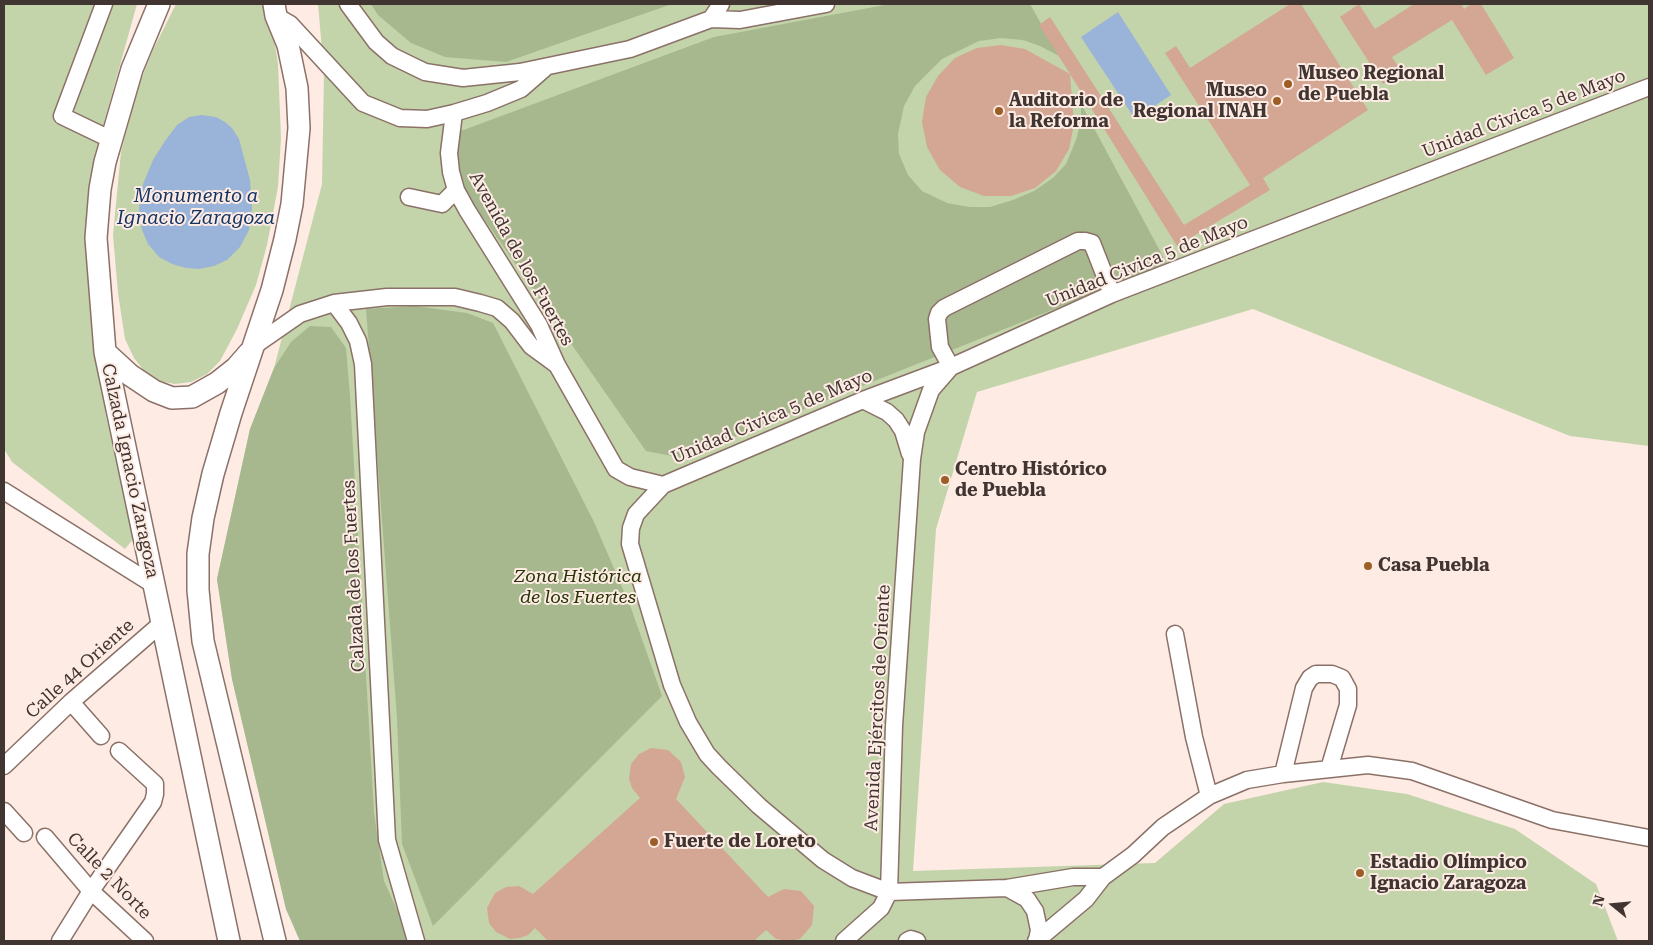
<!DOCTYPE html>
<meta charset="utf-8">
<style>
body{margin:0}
#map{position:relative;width:1653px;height:945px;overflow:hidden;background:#fdebe4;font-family:"Roboto Serif",serif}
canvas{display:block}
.frame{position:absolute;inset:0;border:5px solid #403531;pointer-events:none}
.north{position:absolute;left:1588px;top:880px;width:50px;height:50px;-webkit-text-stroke:4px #fdebe4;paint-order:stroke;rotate:287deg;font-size:14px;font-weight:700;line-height:20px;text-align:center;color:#403531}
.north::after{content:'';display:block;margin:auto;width:18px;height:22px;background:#403531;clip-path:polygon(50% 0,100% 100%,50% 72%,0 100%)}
</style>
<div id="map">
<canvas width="1653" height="945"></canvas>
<div class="frame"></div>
<div class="north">N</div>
</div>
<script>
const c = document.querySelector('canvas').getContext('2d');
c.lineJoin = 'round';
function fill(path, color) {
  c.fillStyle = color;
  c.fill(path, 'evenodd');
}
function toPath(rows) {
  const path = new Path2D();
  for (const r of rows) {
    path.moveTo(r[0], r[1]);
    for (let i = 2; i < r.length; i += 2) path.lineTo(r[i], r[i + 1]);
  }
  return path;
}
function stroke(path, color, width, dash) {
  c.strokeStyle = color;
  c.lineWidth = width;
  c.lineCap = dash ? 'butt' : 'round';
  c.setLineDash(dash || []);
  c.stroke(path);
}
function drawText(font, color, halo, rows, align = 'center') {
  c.font = font + ' "Roboto Serif",serif';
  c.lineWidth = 4;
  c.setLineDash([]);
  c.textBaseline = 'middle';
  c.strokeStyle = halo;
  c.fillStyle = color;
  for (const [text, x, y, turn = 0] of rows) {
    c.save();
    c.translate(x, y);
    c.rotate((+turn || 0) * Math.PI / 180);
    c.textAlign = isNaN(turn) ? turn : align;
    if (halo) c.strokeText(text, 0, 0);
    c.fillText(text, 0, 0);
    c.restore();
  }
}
const green = toPath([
 [4,4,137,4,93,162,89,272,106,416,134,538,125,549,12,462,4,449],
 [176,4,269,4,278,64,281,138,278,187,267,245,256,285,237,329,220,361,207,374,191,382,175,384,159,381,145,372,134,358,125,339,118,293,113,235,121,152,136,92,153,50],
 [318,4,1649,4,1649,446,1570,436,1253,309,977,392,936,529,913,871,1155,863,1224,804,1323,782,1407,794,1515,829,1596,884,1618,941,300,941,286,909,232,679,217,579,250,429,274,368,322,184,324,73]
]);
const forest = toPath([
 [371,4,672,4,506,62,445,57,411,43,378,15],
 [890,4,1030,4,1059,56,1040,46,1023,40,1001,38,979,41,942,59,915,86,904,106,898,134,899,154,908,175,922,191,947,203,969,207,990,207,1013,200,1034,191,1053,178,1066,164,1076,140,1081,121,1081,104,1167,264,682,458,646,451,452,173,442,138,714,37],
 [415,306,467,313,493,323,594,522,631,608,662,696,433,926,402,844,397,718,366,309],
 [310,326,331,327,346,348,350,396,374,813,384,881,411,941,300,941,286,909,232,679,217,579,250,429,274,368,291,342]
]);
const water = toPath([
 [1118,12,1171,95,1135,119,1081,37],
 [201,115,216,117,225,122,232,128,239,139,250,180,252,208,249,230,240,247,227,260,214,266,199,269,186,268,172,264,159,257,148,244,142,230,139,208,143,184,153,160,165,141,177,125,189,117]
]);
const building = toPath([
 [1290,4,1301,4,1368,110,1263,178,1270,190,1177,246,1070,74,1074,125,1069,149,1056,171,1035,188,1011,196,984,196,960,187,940,170,927,147,922,122,926,97,938,76,955,58,977,48,1001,45,1025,49,1070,74,1039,25,1050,17,1184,225,1250,185,1165,53,1176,46,1190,68],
 [1359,4,1375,29,1414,4,1461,4,1464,9,1471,4,1481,4,1514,58,1486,75,1452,20,1392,57,1402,72,1383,84,1340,17],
 [651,748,668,750,681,762,685,777,676,799,768,897,784,889,801,891,814,906,812,925,800,939,789,941,776,939,766,930,754,941,548,941,535,928,528,935,520,938,510,939,496,932,489,923,487,908,495,893,506,887,519,886,533,894,640,798,632,788,629,779,631,764,639,754]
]);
const minor = toPath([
 [104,4,62,116,112,140],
 [348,4,376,42,392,56,425,72,463,78,520,72,630,49,711,19,721,4],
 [276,16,290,24,363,103,400,118,427,119,454,113,487,103,521,89,544,69],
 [711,19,740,20,826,4],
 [454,113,449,153,451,172,456,190,467,210,539,325,557,365],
 [409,197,442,204,456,190],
 [334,303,387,297,455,297,480,303,497,308,512,321,531,346,557,365,616,469,630,477,663,485],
 [254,346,300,314,334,303,349,323,358,341,363,364,387,840,416,941],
 [863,400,887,412,896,420,903,431,910,454],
 [4,491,154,585],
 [1175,634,1194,737,1209,796],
 [71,702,101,736],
 [4,766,71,702,162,623],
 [1283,774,1304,688,1310,678,1316,674,1332,674,1342,678,1348,689,1348,705,1329,769],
 [4,811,24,833],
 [45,837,91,891,145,941],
 [1103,877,1073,877,1007,888,889,892,852,878,823,860,759,806,719,767,707,754,688,722,672,685,630,544,631,528,636,514,663,485,863,400,951,367,1112,294,1649,87],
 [1007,888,1027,899,1035,911,1039,930,1037,940],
 [60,941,91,891,153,802,155,794,155,784,119,751],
 [844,941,881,908,889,892,894,726,912,459,916,432,931,390,951,367,940,347,937,319,939,313,944,308,1078,241,1085,241,1092,243,1112,294],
 [907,941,911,939,917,941],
 [1036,941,1086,899,1103,877,1133,855,1163,827,1209,796,1247,780,1283,774,1368,765,1412,771,1552,820,1649,838]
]);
const major = toPath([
 [159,4,132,69,105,162,100,189,96,238,105,352,229,941],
 [274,4,276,16,288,45,297,88,299,128,292,204,285,239,272,290,231,413,213,474,203,518,198,554,198,590,203,641,275,941],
 [105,352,130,375,154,391,172,398,192,397,217,383,236,368,249,353]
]);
const markers = [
 [1288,84,5,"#9d5e26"],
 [1277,101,5,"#9d5e26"],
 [999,111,5,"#9d5e26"],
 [945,480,5,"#9d5e26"],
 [1368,566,5,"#9d5e26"],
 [654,842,5,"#9d5e26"],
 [1360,873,5,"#9d5e26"]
];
const poiNames = [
 ["Museo Regional",1298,74],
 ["de Puebla",1298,95],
 ["Museo",1267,91,"right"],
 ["Regional INAH",1267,112,"right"],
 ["Auditorio de",1009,101],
 ["la Reforma",1009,122],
 ["Centro Histórico",955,470],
 ["de Puebla",955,491],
 ["Casa Puebla",1378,566],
 ["Fuerte de Loreto",664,842],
 ["Estadio Olímpico",1370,863],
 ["Ignacio Zaragoza",1370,884]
];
const streetNames = [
 ["Unidad Civica 5 de Mayo",1524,114,-21],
 ["Avenida de los Fuertes",521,259,61],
 ["Unidad Civica 5 de Mayo",1147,262,-22],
 ["Unidad Civica 5 de Mayo",772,417,-23],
 ["Calzada Ignacio Zaragoza",130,471,78],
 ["Calzada de los Fuertes",354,576,-93],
 ["Calle 44 Oriente",80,669,-42],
 ["Avenida Ejércitos de Oriente",878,708,-87],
 ["Calle 2 Norte",109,876,46]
];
const parkNames = [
 ["Zona Histórica",578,577],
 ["de los Fuertes",578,598]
];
const waterNames = [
 ["Monumento a",196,196],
 ["Ignacio Zaragoza",196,218]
];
fill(green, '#c3d4aa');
fill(forest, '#a7b88e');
fill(water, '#9ab4d9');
fill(building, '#d4a694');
stroke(minor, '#8b7167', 19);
stroke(major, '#8b7167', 24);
stroke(minor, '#fff', 16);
stroke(major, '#fff', 21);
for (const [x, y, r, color] of markers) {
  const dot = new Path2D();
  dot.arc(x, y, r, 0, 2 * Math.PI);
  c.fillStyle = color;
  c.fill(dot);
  stroke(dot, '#fdebe4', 2);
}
drawText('bold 18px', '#403531', '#fdebe4', poiNames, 'left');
drawText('18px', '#403531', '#fdebe4', streetNames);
drawText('italic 18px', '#253404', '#fdebe4', parkNames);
drawText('italic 19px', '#143564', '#fdebe4', waterNames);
</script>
